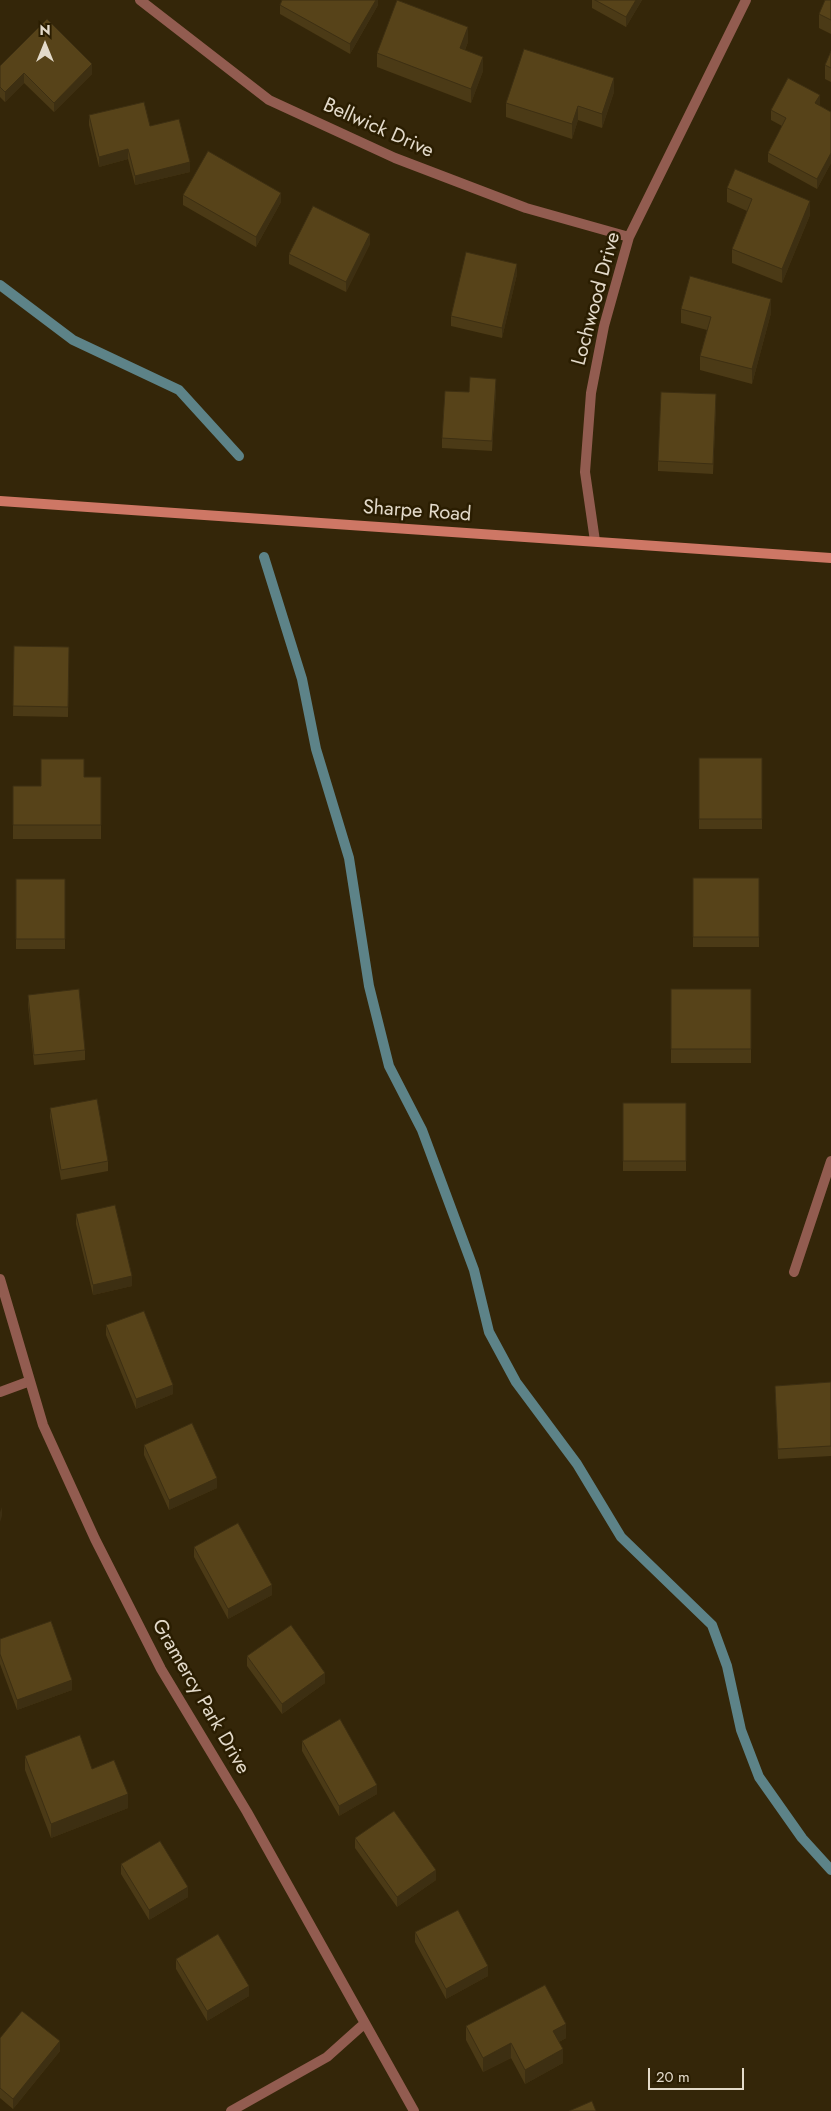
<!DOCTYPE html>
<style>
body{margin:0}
#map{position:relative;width:831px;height:2111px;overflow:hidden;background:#342609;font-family:Jost,sans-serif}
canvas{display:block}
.north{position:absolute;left:20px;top:20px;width:50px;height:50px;-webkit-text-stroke:4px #2a1d01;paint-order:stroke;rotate:0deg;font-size:14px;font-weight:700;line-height:20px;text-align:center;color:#e3daca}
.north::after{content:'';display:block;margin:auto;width:18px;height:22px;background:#e3daca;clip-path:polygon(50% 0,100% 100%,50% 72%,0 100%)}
.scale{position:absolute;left:648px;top:2068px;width:96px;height:22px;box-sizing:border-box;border:2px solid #e3daca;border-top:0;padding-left:6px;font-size:15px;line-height:18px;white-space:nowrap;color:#e3daca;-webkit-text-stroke:4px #2a1d01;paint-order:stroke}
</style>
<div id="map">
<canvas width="831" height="2111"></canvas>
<div class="north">N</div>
<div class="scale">20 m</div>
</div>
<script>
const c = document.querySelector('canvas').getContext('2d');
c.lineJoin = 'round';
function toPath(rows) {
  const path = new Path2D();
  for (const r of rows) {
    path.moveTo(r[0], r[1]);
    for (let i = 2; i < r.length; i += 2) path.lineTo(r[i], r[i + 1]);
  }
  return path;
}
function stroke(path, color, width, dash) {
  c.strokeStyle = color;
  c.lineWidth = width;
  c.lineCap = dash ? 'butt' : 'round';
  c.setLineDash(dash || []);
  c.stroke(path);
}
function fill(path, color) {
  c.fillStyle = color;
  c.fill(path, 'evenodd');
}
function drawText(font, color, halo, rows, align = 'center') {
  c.font = font + ' Jost,sans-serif';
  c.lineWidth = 5;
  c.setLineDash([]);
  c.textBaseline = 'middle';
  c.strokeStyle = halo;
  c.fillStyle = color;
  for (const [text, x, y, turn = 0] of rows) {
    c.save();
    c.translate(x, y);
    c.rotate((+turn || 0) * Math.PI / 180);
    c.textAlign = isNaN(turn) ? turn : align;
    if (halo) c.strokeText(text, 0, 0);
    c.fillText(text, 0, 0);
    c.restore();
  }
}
const stream = toPath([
 [0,285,73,340,179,390,239,456],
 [264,557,302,679,316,749,349,858,369,986,389,1066,422,1130,474,1270,489,1332,516,1382,577,1464,621,1537,712,1625,727,1666,741,1730,759,1777,802,1838,831,1870]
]);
const street = toPath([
 [140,0,269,100,395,158,526,208,629,237],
 [595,541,585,472,591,393,604,326,629,237,746,0],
 [794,1272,831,1161],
 [0,1279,43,1425,95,1539,161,1669,247,1812,414,2111],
 [0,1392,30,1381],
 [231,2111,327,2057,365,2023]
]);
const secondary = toPath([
 [0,501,831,558]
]);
const wall = toPath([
 [378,0,378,5,350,54,280,14,280,5],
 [592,0,642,0,626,27,592,8],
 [831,0,831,34,819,28,819,14],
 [468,42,465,50,483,71,471,103,377,67,377,53],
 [831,51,831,82,825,79,825,65],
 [0,66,92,74,54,112,24,83,5,102,0,97],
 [614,92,602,128,578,120,572,139,506,117,506,103],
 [820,104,819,105,831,112,831,163,817,189,768,162,768,153,782,126,771,120,771,110],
 [89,115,150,126,190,172,135,185,128,159,99,167,89,125],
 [727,188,810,215,782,283,732,263,732,249,747,211,727,202],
 [183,195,281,202,256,247,183,205],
 [370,244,346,292,289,264,289,254],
 [517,274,502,338,451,326,451,316],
 [681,309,771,313,752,384,700,370,700,356,707,330,681,323],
 [496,389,492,451,442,448,442,438,469,392],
 [716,404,713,474,658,471,658,461],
 [14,646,69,647,68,717,13,716],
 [699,758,762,758,762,829,699,829],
 [84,777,101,777,101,839,13,839,13,786,41,786],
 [693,878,759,878,759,947,693,947],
 [16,879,65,879,65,949,16,949],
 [671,989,751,989,751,1063,671,1063],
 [28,995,85,1050,85,1060,34,1065,28,1005],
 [623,1103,686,1103,686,1171,623,1171],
 [50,1108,108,1161,108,1171,61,1180,50,1117],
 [76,1214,132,1286,93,1295,76,1224],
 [106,1325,173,1394,136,1409,106,1335],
 [831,1382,831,1456,778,1459,775,1386],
 [144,1445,217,1488,169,1510,144,1455],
 [194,1547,272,1595,228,1619,194,1557],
 [0,1639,72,1690,17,1710,0,1664],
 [247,1656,325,1683,282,1714,247,1666],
 [302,1741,377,1794,339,1816,302,1751],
 [25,1756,92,1769,128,1808,51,1838,25,1770],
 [355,1838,436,1880,397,1907,355,1848],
 [121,1864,188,1897,149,1920,121,1874],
 [415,1932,488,1976,446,1999,415,1942],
 [176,1959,249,1996,207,2021,176,1969],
 [466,2026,566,2038,559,2042,563,2063,525,2084,511,2058,483,2072,466,2040],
 [0,2038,60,2051,13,2109,0,2098]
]);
const shadedWall = toPath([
 [376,0,378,0,378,5,350,54,350,44],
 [636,0,642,0,626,27,626,17],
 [468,27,468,42,460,62,460,48],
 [483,57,483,71,471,103,471,89],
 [92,64,92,74,54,112,54,103],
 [24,73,24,83,5,102,5,92],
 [614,78,614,92,602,128,602,114],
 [820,95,820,104,815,113,815,103],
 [578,106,578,120,572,139,572,124],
 [128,149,128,159,99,167,99,157],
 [831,153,831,163,817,189,817,179],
 [190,162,190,172,135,185,135,176],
 [281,193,281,202,256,247,256,237],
 [810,201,810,215,782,283,782,269],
 [370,234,370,244,346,292,346,282],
 [517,264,517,274,502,338,502,328],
 [771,299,771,313,752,384,752,369],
 [496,379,496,389,492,451,492,441],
 [132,1276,132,1286,93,1295,93,1285],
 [173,1385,173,1394,136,1409,136,1399],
 [217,1478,217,1488,169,1510,169,1500],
 [2,1507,2,1516,0,1522,0,1512],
 [272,1585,272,1595,228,1619,228,1609],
 [325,1673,325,1683,282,1714,282,1704],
 [72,1680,72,1690,17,1710,17,1700],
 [377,1785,377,1794,339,1816,339,1806],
 [128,1794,128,1808,51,1838,51,1824],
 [436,1870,436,1880,397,1907,397,1897],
 [188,1887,188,1897,149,1920,149,1910],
 [488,1966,488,1976,446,1999,446,1989],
 [249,1986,249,1996,207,2021,207,2011],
 [566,2024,566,2038,553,2045,553,2031],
 [60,2041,60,2051,13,2109,13,2099],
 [511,2043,511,2058,483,2072,483,2058],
 [563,2049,563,2063,525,2084,525,2070]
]);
const building = toPath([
 [282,0,376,0,350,44,280,5,282,0],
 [397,0,468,27,460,48,483,57,471,89,377,53,397,0],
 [595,0,636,0,626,17,595,0],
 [825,0,831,0,831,20,819,14,825,0],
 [47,19,92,64,54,103,24,73,5,92,0,87,0,66,47,19],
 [524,49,614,78,602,114,578,106,572,124,506,103,524,49],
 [831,51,831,68,825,65,831,51],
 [788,78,820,95,815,103,831,112,831,153,817,179,768,153,786,118,771,110,788,78],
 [144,102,150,126,179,119,190,162,135,176,128,149,99,157,89,115,144,102],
 [208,151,281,193,256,237,183,195,208,151],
 [735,169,810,201,782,269,732,249,752,199,727,188,735,169],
 [313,206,370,234,346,282,289,254,313,206],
 [466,252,517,264,502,328,451,316,466,252],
 [690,276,771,299,752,369,700,356,711,317,681,309,690,276],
 [470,377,496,379,492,441,442,438,445,391,469,392,470,377],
 [661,392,716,394,713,464,658,461,661,392],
 [14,646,69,647,68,707,13,706,14,646],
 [699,758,762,758,762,819,699,819,699,758],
 [41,759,84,759,84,777,101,777,101,825,13,825,13,786,41,786,41,759],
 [693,878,759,878,759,937,693,937,693,878],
 [16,879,65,879,65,939,16,939,16,879],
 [79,989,85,1050,34,1055,28,995,79,989],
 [671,989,751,989,751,1049,671,1049,671,989],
 [97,1099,108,1161,61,1170,50,1108,97,1099],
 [623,1103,686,1103,686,1161,623,1161,623,1103],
 [115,1205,132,1276,93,1285,76,1214,115,1205],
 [144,1311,173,1385,136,1399,106,1325,144,1311],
 [831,1382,831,1446,778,1449,775,1386,831,1382],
 [192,1423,217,1478,169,1500,144,1445,192,1423],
 [238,1523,272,1585,228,1609,194,1547,238,1523],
 [51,1621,72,1680,17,1700,0,1654,0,1639,51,1621],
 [291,1625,325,1673,282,1704,247,1656,291,1625],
 [340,1719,377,1785,339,1806,302,1741,340,1719],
 [80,1735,92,1769,114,1760,128,1794,51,1824,25,1756,80,1735],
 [394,1811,436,1870,397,1897,355,1838,394,1811],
 [160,1841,188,1887,149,1910,121,1864,160,1841],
 [458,1910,488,1966,446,1989,415,1932,458,1910],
 [218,1934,249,1986,207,2011,176,1959,218,1934],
 [545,1985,566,2024,553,2031,563,2049,525,2070,511,2043,483,2058,466,2026,545,1985],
 [22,2011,60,2041,13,2099,0,2088,0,2038,22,2011],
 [592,2101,596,2111,569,2111,592,2101]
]);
const streetNames = [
 ["Bellwick Drive",378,129,24],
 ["Lochwood Drive",597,299,-75],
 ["Sharpe Road",417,512,4],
 ["Gramercy Park Drive",200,1697,60]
];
stroke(stream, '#5d8388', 10);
stroke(street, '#925c50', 10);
stroke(secondary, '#ce7765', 10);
fill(wall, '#4b3a16');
fill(shadedWall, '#3d2f12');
fill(building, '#574319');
stroke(building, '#3d2f12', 1);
drawText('20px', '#e3daca', '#2a1d01', streetNames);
</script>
